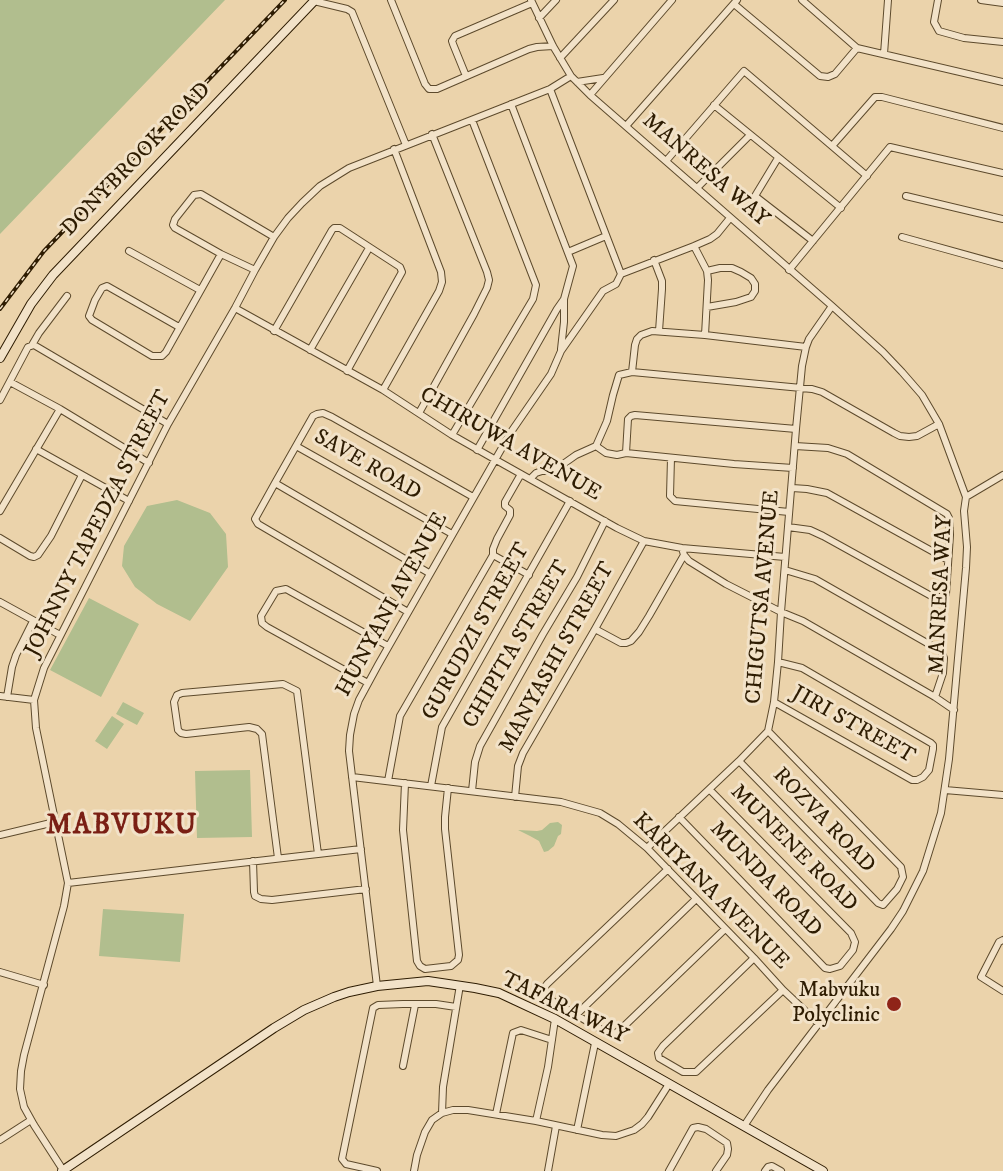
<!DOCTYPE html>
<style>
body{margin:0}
canvas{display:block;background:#ebd3ab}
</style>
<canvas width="1003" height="1171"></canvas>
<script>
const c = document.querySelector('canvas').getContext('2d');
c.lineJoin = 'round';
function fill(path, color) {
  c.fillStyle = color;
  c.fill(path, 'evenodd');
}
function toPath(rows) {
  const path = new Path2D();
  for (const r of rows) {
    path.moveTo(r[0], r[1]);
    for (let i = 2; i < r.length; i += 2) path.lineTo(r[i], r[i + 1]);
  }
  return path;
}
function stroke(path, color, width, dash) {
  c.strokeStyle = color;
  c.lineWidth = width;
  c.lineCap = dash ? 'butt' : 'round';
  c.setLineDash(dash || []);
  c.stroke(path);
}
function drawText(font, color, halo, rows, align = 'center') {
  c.font = font + ' "IM FELL DW Pica",serif';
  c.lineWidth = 6;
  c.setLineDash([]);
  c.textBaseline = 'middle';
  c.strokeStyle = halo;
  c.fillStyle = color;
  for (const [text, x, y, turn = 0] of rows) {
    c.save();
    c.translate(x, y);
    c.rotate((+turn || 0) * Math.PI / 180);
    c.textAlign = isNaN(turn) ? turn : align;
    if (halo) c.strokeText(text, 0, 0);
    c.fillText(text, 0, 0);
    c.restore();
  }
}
const green = toPath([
 [0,0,225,0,0,234],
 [177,500,210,513,226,534,228,567,190,621,157,604,135,587,122,566,124,546,147,506],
 [89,598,139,624,101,697,50,670],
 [123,702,144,713,137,725,116,714],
 [112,716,124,724,107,749,95,741],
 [250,770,252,837,197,838,195,771],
 [558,822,562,825,561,834,558,836,554,846,548,851,544,852,539,841,530,836,518,830,537,831,542,830,550,823],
 [103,909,184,914,180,962,99,956]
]);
const street = toPath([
 [391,0,425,84,429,89,437,89,529,49,537,47,553,46],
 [531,0,553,46,571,76,590,95,832,306,883,352,902,372,922,395,939,424,966,497,964,511,967,547,966,568,949,759,941,813,923,871,903,911,891,929,768,1090,744,1126],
 [802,0,857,48,1003,82],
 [938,0,934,22,939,31,964,38,1003,42],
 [981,0,1003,3],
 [314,1,347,9,352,12,406,145],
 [734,4,820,76,828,77,835,74,857,48],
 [539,18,556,0],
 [884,54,888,0],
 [560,58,614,0],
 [466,76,453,44,452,41,455,36,532,3],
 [577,82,603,78],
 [550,89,621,274,694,246,710,239,717,234,730,218],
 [590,95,672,0],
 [511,104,573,266,564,299,564,322,561,349],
 [714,105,841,208],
 [626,126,737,0],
 [832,146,875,97,882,97,1003,128],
 [778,158,755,196,813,241],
 [666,161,744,71,867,176],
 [697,188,750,135],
 [906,196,1003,219],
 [902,237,1003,265],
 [694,246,707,271,708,280,705,335],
 [129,251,200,290],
 [568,252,606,236],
 [654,260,662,281,662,289,659,331],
 [255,270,221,254,175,228,173,225,175,219,194,195,201,194,274,237],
 [789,270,890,147,1003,173],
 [707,271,720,268,732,268,741,272,751,278,755,284,755,291,751,297,736,302,707,307],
 [235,308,383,390,452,435,496,460,617,528,644,541,682,548,785,557],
 [179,327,107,286,102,288,95,300,89,316,92,320,152,356,162,356,166,352,221,254],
 [274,331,332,230,334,228,340,228,400,267,402,272,347,371],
 [32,345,39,333,67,296],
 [310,350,369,248],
 [632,372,635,345,637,339,641,335,652,331,705,335,806,347],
 [10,382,60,409,149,463],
 [383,390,439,291,442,282,441,272,394,149],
 [0,400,28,347,34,345,168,424],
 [419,413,474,314,487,288,489,280,487,272,432,134],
 [452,435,533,299,536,285,472,120],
 [296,446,452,534],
 [36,449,129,501],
 [477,450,557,309,564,299],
 [626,453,628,419,631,416,635,415,796,429],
 [671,458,670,496,675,501,789,512],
 [793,468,734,464,626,453,617,455,606,453,596,446,607,421,613,395,619,375,632,372,812,389,822,392,894,433,900,436,909,437,917,436,939,424],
 [530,479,536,473,542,471,549,471,559,467,576,455,596,446],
 [275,483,429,573],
 [792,488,807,489,827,493,948,560],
 [966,497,1003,475],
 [0,511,60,409],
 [788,527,810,530,823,536,933,597,943,597,946,594,950,535,949,518,947,514,847,454,828,448,795,446],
 [0,538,30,556,34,557,38,555,51,536,82,475],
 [682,548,684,555,689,561,726,584,781,612,803,621,935,697,954,710],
 [493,555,493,549,497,539,510,515,510,510,505,506,505,502,521,474],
 [785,570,815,579,941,651,944,658,943,673,935,697],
 [0,602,60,635],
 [408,612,258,524,255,519,275,483,313,416,317,414,323,413,332,417,473,497],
 [595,629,621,643,626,643,631,641,639,632,649,616,684,555],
 [368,683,267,627,262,623,261,616,276,591,286,589,388,646],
 [0,696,34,700],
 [7,697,12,667,16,655,33,621],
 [774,702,912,780,917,780,923,777,929,770,933,749,933,745,931,743,802,668,778,662],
 [739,761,878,903,883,905,897,889,903,877,901,867,768,731],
 [352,777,561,802,600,813,618,824,647,848,754,958,783,990,818,1023],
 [388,781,400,716,493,555,529,575],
 [405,783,403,830,417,961,420,966,425,969,451,966,458,960,459,955,445,829,445,817,448,788],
 [431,786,442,727,570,501],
 [945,790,1003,795],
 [472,791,475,762,480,746,543,634,577,577,605,521],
 [515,797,518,766,523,753,595,629,644,541],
 [679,817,825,968,830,969,840,966,853,950,855,942,851,933,710,790],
 [0,835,55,822],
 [647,848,739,761,768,731,774,702,778,662,781,612,796,429,802,366,806,347,809,339,832,306],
 [278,858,262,734,257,729,249,727,186,734,181,733,178,730,174,702,177,695,182,693,283,684,297,691,318,854],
 [253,861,254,892,255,896,261,899,272,900,366,889],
 [668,869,547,984,542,991,544,996,607,1033,614,1034,620,1030,725,929],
 [68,883,361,849],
 [1003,940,999,942,981,977,1003,991],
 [754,958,663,1046,658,1053,659,1058,683,1072,696,1072,783,990],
 [0,972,44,985],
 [377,986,349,751,350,735,354,714,359,700,378,665,511,432,551,374,561,351,603,291,616,284,621,274],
 [577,1014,696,899],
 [403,1066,415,1005],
 [442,1113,443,1087,460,985],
 [496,1114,513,1033,521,1030,552,1040],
 [536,1121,548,1067,555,1019],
 [577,1130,595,1043],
 [0,1140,31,1120],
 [63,1170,34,1125,24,1107,20,1089,21,1071,24,1055,64,906,68,883,36,728,34,700,44,668,168,424,235,308,255,270,274,237,288,218,302,203,320,186,349,168,550,89,571,76],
 [377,1171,346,1164,342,1159,373,1008,378,1005,403,1004,436,1004,456,1007],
 [414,1171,417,1155,425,1132,432,1120,442,1113,453,1110,468,1110,536,1121,602,1135,616,1136,634,1130,642,1124,648,1117,669,1084],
 [548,1171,556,1126],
 [669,1171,693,1128,698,1127,706,1129,727,1143,728,1149,727,1155,716,1171],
 [765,1171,768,1167,772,1166,781,1171]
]);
const secondary = toPath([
 [0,358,31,304,53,275,315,0],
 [62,1171,274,1028,304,1010,334,997,349,992,377,986,428,981,475,988,499,993,514,1000,555,1019,823,1171]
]);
const rail = toPath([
 [0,309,44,251,285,0]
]);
const markers = [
 [894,1004,8,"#8f2418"]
];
const streetNames = [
 ["DONYBROOK ROAD",137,160,-46],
 ["MANRESA WAY",705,171,41],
 ["CHIRUWA AVENUE",510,445,30],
 ["SAVE ROAD",367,466,30],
 ["JOHNNY TAPEDZA STREET",99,524,-63],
 ["MANRESA WAY",942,595,-87],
 ["CHIGUTSA AVENUE",764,597,-85],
 ["HUNYANI AVENUE",393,605,-61],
 ["GURUDZI STREET",477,632,-61],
 ["CHIPITA STREET",517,645,-60],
 ["MANYASHI STREET",558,658,-61],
 ["JIRI STREET",853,726,29],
 ["ROZVA ROAD",823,821,46],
 ["MUNENE ROAD",793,849,45],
 ["MUNDA ROAD",765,880,46],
 ["KARIYANA AVENUE",710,892,45],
 ["TAFARA WAY",564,1009,26]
];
const poiNames = [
 ["Mabvuku",880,991],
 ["Polyclinic",880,1016]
];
const districtNames = [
 ["MABVUKU",122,827]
];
fill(green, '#b1be8e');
stroke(street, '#5d4a2c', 8);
stroke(secondary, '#2e1c02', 10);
stroke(street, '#f2e2c8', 6);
stroke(secondary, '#f2e2c8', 8);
stroke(rail, '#2e1c02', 4);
stroke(rail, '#f2e2c8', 1.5, [4.5]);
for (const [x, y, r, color] of markers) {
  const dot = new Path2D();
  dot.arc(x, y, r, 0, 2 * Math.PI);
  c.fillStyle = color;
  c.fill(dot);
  stroke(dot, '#f2e2c8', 2);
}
drawText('22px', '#2e1c02', '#f2e2c8', streetNames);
drawText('22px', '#2e1c02', '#f2e2c8', poiNames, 'right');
c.letterSpacing = '1.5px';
drawText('bold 28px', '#7a1f14', '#f2e2c8', districtNames);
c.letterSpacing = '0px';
</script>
